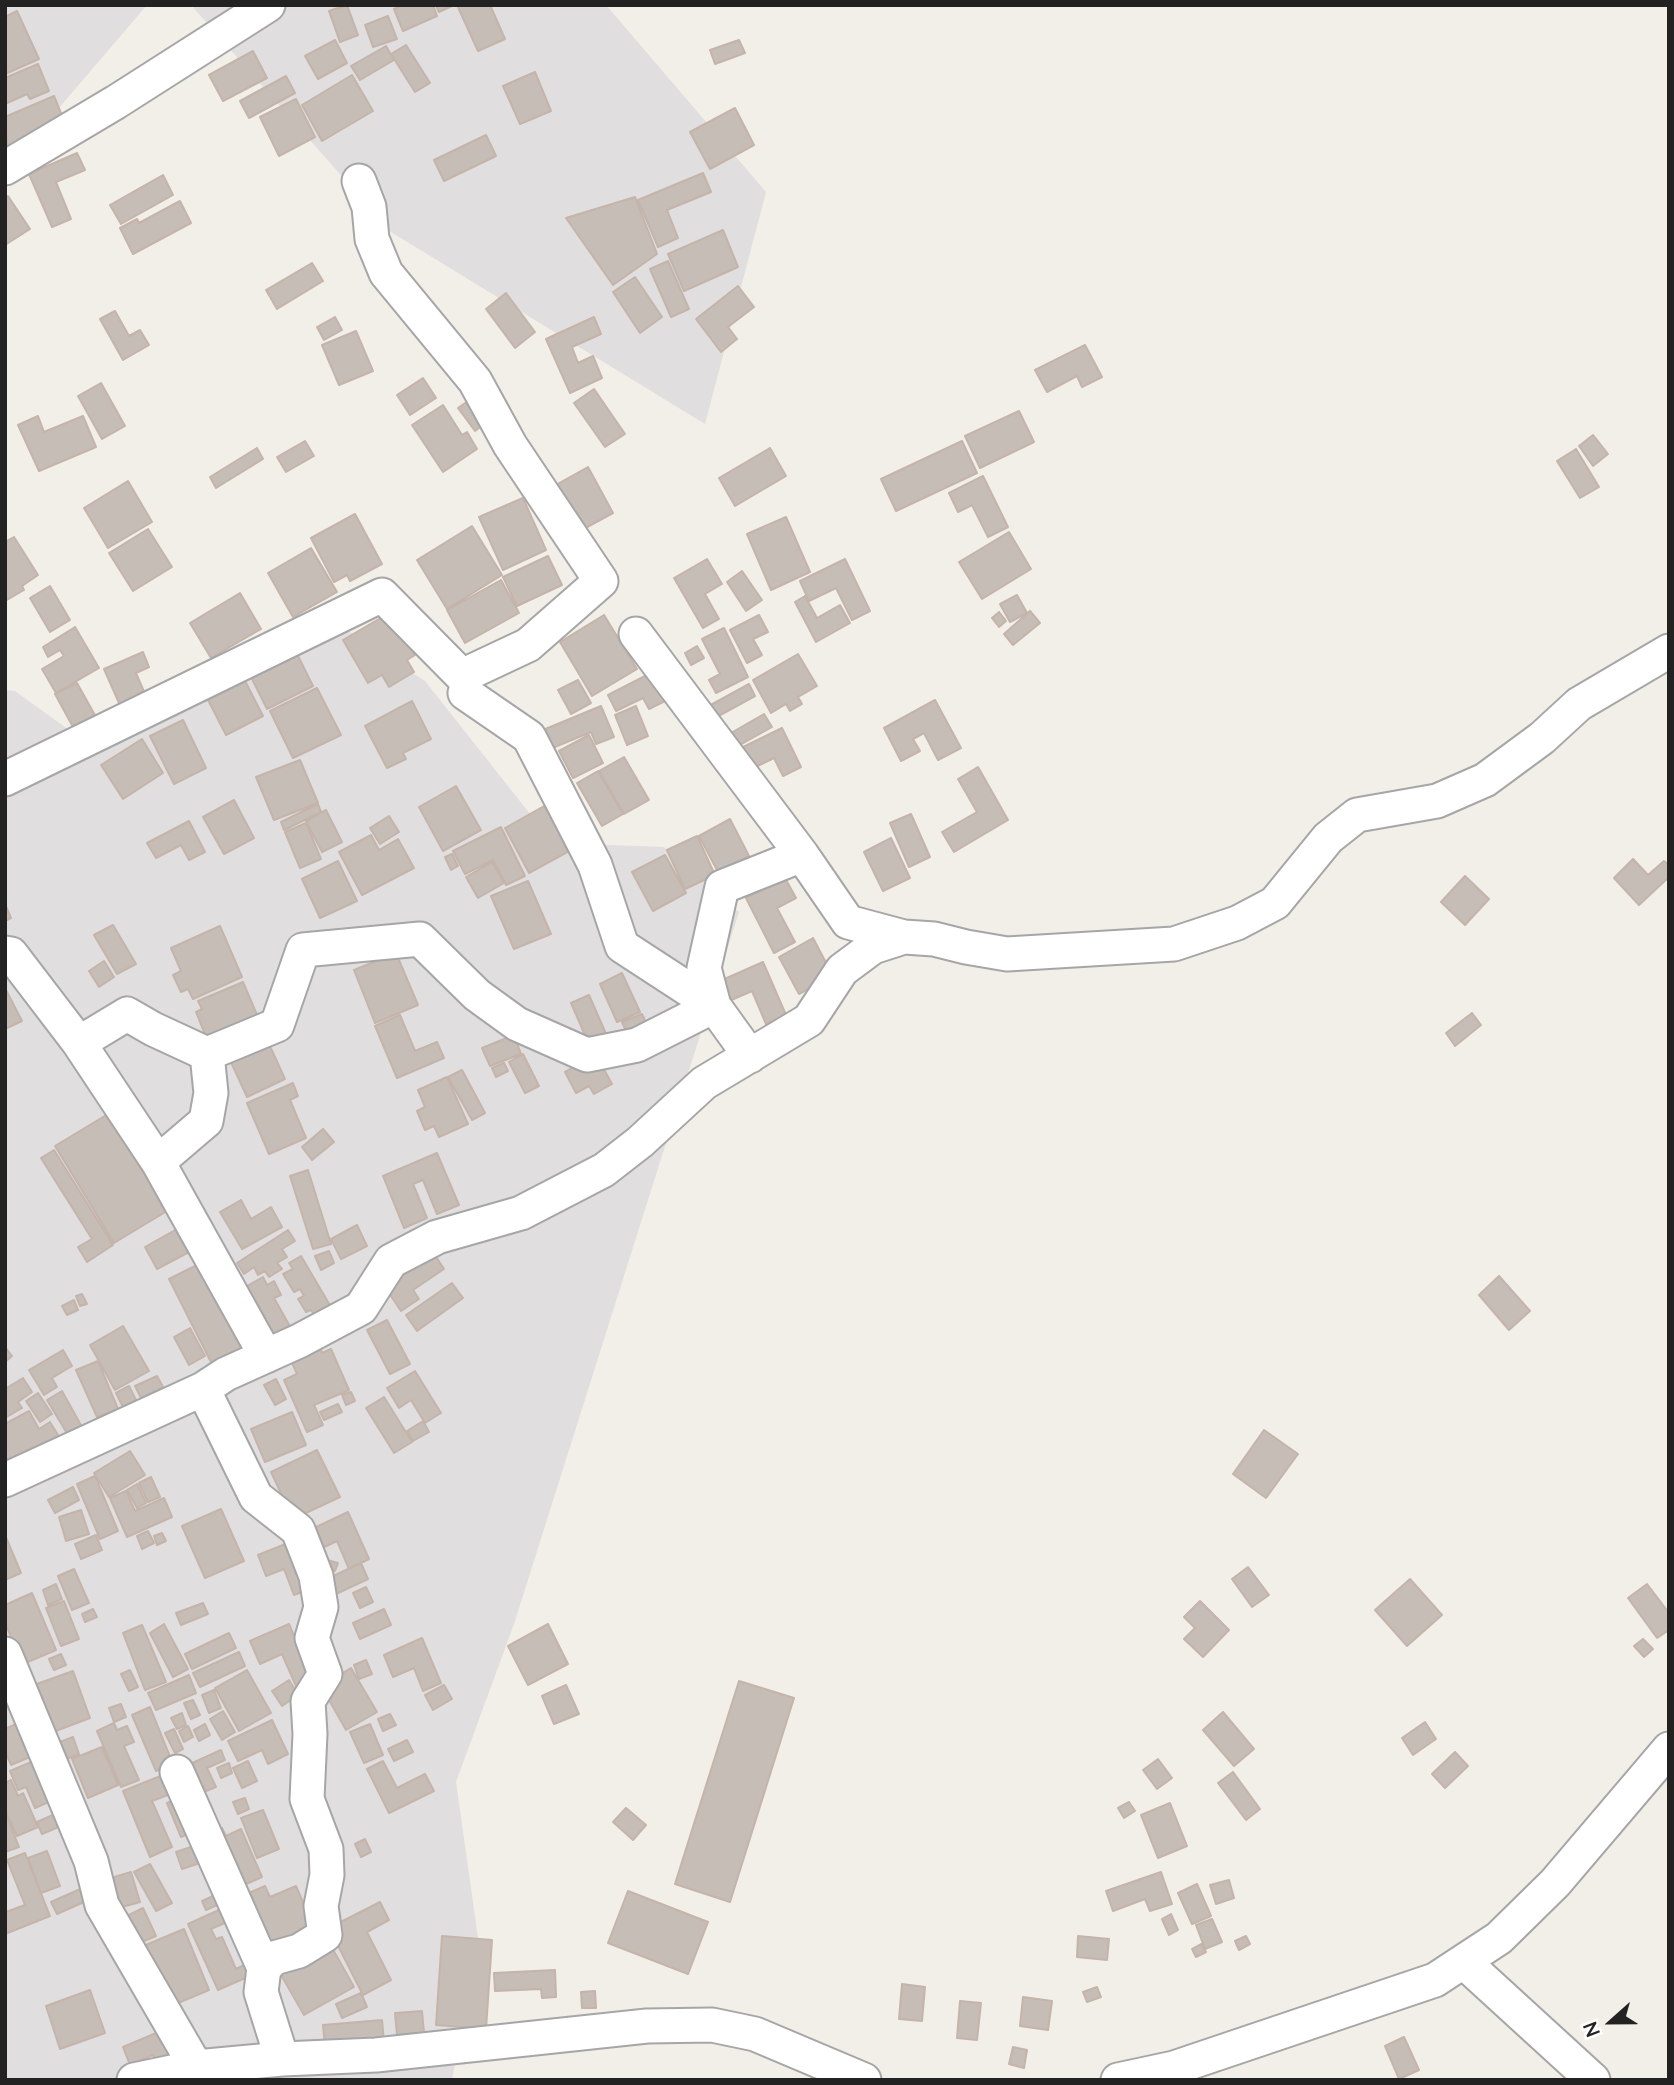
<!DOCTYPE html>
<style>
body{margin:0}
#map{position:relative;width:1674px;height:2085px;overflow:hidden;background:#f2eee8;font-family:Lato,sans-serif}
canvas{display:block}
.frame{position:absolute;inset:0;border:7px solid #222;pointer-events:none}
.north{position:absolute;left:1576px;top:1987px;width:70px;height:70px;-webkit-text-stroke:5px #fff;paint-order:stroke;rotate:249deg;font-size:19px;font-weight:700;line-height:28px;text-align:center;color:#222}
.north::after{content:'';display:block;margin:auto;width:24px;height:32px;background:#222;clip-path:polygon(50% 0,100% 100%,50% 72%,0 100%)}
</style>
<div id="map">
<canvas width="1674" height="2085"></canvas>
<div class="frame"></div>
<div class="north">N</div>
</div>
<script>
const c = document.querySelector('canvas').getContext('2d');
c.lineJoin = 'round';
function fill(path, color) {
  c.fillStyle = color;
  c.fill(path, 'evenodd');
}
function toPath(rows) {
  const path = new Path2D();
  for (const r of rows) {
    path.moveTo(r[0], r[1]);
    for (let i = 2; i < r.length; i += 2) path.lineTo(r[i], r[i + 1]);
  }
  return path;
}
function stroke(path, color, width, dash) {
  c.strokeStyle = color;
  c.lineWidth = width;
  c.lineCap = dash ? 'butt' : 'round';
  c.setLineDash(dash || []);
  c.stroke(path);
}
const residential = toPath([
 [5,5,147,5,5,171],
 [191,5,606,5,766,192,705,424,391,232],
 [342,627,425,681,553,843,664,847,739,912,514,1624,456,1782,478,1938,452,2080,5,2080,5,690,15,691,80,738]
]);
const building = toPath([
 [347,5,358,35,340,42,329,11,347,5],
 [403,5,433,5,437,16,403,31,394,9,403,5],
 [436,5,454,5,439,12,436,5],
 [457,5,490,5,505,39,478,51,457,5],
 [17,11,39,59,5,74,5,17,17,11],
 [388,16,397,39,373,47,365,25,388,16],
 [335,40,347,63,318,79,305,56,335,40],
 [739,40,745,53,715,64,710,50,739,40],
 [406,45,430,83,415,92,391,54,406,45],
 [386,46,394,60,360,80,351,66,386,46],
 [253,51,267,78,223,101,209,75,253,51],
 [38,64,49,91,30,99,27,94,5,104,5,78,38,64],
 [535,72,551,111,520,124,503,86,535,72],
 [352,75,373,111,322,141,302,105,352,75],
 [286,76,295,93,249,118,240,101,286,76],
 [54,96,65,123,7,147,5,117,54,96],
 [296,99,315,137,279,156,260,117,296,99],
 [735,108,754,145,710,169,690,132,735,108],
 [486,135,496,156,444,181,434,160,486,135],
 [77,153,85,170,56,182,71,219,52,227,29,174,77,153],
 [703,173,711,192,667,210,678,238,658,247,638,200,703,173],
 [163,175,173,195,121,224,110,205,163,175],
 [8,196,30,229,5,245,5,198,8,196],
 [635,197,657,254,613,285,566,218,635,197],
 [180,201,191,223,133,254,120,228,137,219,139,223,180,201],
 [723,230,738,267,684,291,668,254,723,230],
 [668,261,689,309,671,317,650,269,668,261],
 [312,263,323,281,277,309,266,290,312,263],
 [635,277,662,317,640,333,613,292,635,277],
 [738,286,754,307,728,327,737,339,721,352,696,319,738,286],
 [506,293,535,332,515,348,486,309,506,293],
 [115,311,129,336,140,330,149,345,123,360,100,319,115,311],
 [335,317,342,330,324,340,317,327,335,317],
 [594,317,601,334,572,347,578,363,593,356,602,378,570,393,546,339,594,317],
 [356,331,373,371,339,385,322,345,356,331],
 [1085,345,1102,377,1082,387,1077,376,1047,392,1035,370,1085,345],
 [423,378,436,398,410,415,397,395,423,378],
 [101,383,125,426,102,439,78,396,101,383],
 [594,389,625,434,605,447,574,403,594,389],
 [468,401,484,424,475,431,458,408,468,401],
 [443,405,462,435,467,432,477,449,443,472,412,425,443,405],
 [1019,411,1034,442,980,468,965,436,1019,411],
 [38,416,44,432,83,416,96,447,39,471,18,425,38,416],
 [1593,435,1608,454,1593,466,1579,446,1593,435],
 [305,441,314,456,286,472,277,457,305,441],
 [962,441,977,473,896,511,881,479,962,441],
 [257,448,263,459,216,488,210,477,257,448],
 [770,448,786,476,735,506,719,478,770,448],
 [1576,449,1599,487,1580,498,1557,461,1576,449],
 [588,467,613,513,578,532,554,486,588,467],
 [983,476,1008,527,988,537,972,505,958,512,949,493,983,476],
 [128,481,152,522,108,548,84,508,128,481],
 [523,498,546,550,503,570,479,517,523,498],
 [355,514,382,564,350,581,347,575,334,582,311,538,355,514],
 [786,517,810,572,771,590,747,534,786,517],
 [472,526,502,575,447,609,417,560,472,526],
 [148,529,172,567,133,591,109,553,148,529],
 [1009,532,1031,569,982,599,959,562,1009,532],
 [14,537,38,575,22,586,24,590,5,601,5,542,14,537],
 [311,548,337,592,293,617,268,573,311,548],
 [548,556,562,585,517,606,503,577,548,556],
 [707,559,722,584,705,594,719,619,703,628,674,578,707,559],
 [845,559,870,611,852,620,836,588,809,601,800,581,845,559],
 [742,571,762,600,746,611,727,582,742,571],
 [501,580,519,613,465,643,447,610,501,580],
 [50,586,70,620,50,632,30,598,50,586],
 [240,593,261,629,211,658,190,623,240,593],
 [1017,595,1027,613,1010,622,1000,604,1017,595],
 [805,596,817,618,840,605,850,623,816,642,795,602,805,596],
 [1030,611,1040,623,1013,645,1004,634,1030,611],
 [999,612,1006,621,999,627,992,618,999,612],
 [604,615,637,669,592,696,560,642,604,615],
 [759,615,768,632,753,639,762,655,747,663,730,630,759,615],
 [384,616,391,630,398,626,415,655,407,660,414,672,389,687,382,675,368,683,343,640,384,616],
 [75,627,99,668,56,693,42,669,64,656,60,650,48,657,43,647,75,627],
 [724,628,748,677,716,693,709,680,720,674,702,639,724,628],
 [697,646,704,658,691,665,685,653,697,646],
 [294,648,313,686,267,709,248,671,294,648],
 [143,652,149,667,136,673,148,701,123,712,104,669,143,652],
 [798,654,817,686,798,697,802,704,790,711,786,704,771,713,753,680,798,654],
 [651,673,665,701,649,709,643,698,616,711,608,695,651,673],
 [244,679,263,716,226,735,207,698,244,679],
 [578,680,591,703,571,714,558,690,578,680],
 [77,683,101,726,79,738,55,694,77,683],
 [749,684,755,696,713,719,707,707,749,684],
 [317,688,341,735,293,758,270,711,317,688],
 [935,700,961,748,938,760,924,733,913,739,920,751,901,761,884,728,935,700],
 [412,701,431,739,403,753,406,759,387,768,365,726,412,701],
 [601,706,614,737,596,744,591,732,550,749,543,730,601,706],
 [636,706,648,736,627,745,615,715,636,706],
 [764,714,772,727,731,750,724,737,764,714],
 [183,720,206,768,174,784,150,736,183,720],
 [782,728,801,767,783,776,774,758,745,772,735,751,782,728],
 [589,735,603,763,573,778,559,751,589,735],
 [142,739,163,773,123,799,101,765,142,739],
 [624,757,649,800,624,814,599,771,624,757],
 [300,760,318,803,274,820,256,777,300,760],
 [978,767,1008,820,954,852,942,832,977,812,958,779,978,767],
 [598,771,623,814,602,826,577,783,598,771],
 [456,786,481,830,443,851,419,807,456,786],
 [234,800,254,838,224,854,203,817,234,800],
 [318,804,321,812,284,830,281,822,318,804],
 [546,805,571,850,529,873,505,828,546,805],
 [326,810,342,842,322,852,306,821,326,810],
 [911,814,930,857,909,867,890,823,911,814],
 [389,816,399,832,380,844,370,828,389,816],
 [730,819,749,856,718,872,699,836,730,819],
 [189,821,205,852,189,860,181,845,156,858,147,843,189,821],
 [306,823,321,859,300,868,285,832,306,823],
 [501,827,525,876,506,885,493,860,465,874,453,851,501,827],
 [371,835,379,850,398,839,414,868,362,895,339,852,371,835],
 [697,836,715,875,685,889,667,850,697,836],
 [891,838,910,878,883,891,864,852,891,838],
 [452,854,458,866,451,870,445,857,452,854],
 [665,855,686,893,653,911,632,872,665,855],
 [1633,859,1648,875,1664,861,1669,865,1669,877,1639,905,1614,878,1633,859],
 [338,861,357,901,320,918,302,879,338,861],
 [492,862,504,883,478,898,466,877,492,862],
 [1465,876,1489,899,1465,925,1441,902,1465,876],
 [785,878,796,898,777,908,795,942,774,953,746,898,785,878],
 [528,881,551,934,514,949,491,896,528,881],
 [5,904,11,918,5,921,5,904],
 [113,925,136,964,117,974,94,935,113,925],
 [220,926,242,977,193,999,188,989,181,992,173,975,181,971,171,948,220,926],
 [813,938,833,976,799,994,779,957,813,938],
 [396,953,418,1005,375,1023,354,970,396,953],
 [104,961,114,977,99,987,89,971,104,961],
 [763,962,786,1015,766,1024,752,991,729,1001,720,981,763,962],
 [622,973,640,1012,617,1022,600,984,622,973],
 [243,982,263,1029,206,1037,196,1012,202,1009,198,1001,243,982],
 [5,988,22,1021,5,1029,5,988],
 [589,995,610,1043,592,1051,571,1003,589,995],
 [1472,1013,1481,1025,1455,1046,1446,1033,1472,1013],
 [642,1014,647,1025,627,1033,622,1022,642,1014],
 [400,1015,415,1051,437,1042,444,1058,397,1078,375,1026,400,1015],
 [263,1031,285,1079,247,1097,225,1049,263,1031],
 [514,1035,521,1054,490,1066,482,1048,514,1035],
 [523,1054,539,1086,525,1093,509,1062,523,1054],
 [596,1055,612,1084,594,1094,589,1086,576,1093,565,1072,596,1055],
 [504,1063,508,1071,496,1077,492,1068,504,1063],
 [462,1070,485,1113,472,1120,448,1077,462,1070],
 [447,1077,468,1124,439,1137,434,1126,425,1130,417,1111,425,1107,418,1090,447,1077],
 [293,1083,298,1096,290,1100,306,1138,269,1154,247,1103,293,1083],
 [108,1114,167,1211,114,1243,55,1146,108,1114],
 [323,1129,334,1142,312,1160,302,1147,323,1129],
 [54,1150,113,1245,87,1262,78,1247,92,1239,41,1158,54,1150],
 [437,1153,459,1205,437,1214,423,1180,413,1184,427,1218,404,1228,383,1176,437,1153],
 [308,1170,331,1244,313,1249,290,1176,308,1170],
 [241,1200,251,1219,271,1207,282,1227,242,1249,220,1212,241,1200],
 [357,1225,367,1246,341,1259,331,1239,357,1225],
 [177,1229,189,1252,157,1269,145,1247,177,1229],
 [288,1230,295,1241,282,1249,287,1257,277,1263,282,1269,269,1277,265,1271,258,1275,254,1267,244,1274,237,1263,288,1230],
 [329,1251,334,1263,321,1270,315,1256,329,1251],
 [433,1252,444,1269,413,1290,419,1299,401,1311,383,1284,433,1252],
 [301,1256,331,1307,315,1316,311,1310,306,1312,298,1299,304,1296,300,1289,294,1292,283,1274,293,1269,289,1263,301,1256],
 [199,1264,248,1348,213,1366,169,1279,199,1264],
 [1499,1276,1530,1311,1509,1330,1479,1295,1499,1276],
 [263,1277,267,1285,274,1281,281,1295,274,1298,292,1330,276,1339,247,1286,263,1277],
 [452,1283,463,1298,417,1331,406,1315,452,1283],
 [82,1294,87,1304,80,1306,76,1296,82,1294],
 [74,1300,78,1310,67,1315,62,1306,74,1300],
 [387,1320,410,1364,390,1374,367,1330,387,1320],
 [123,1326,149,1371,115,1390,90,1345,123,1326],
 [190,1328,205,1356,189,1365,174,1337,190,1328],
 [318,1343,322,1353,331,1349,349,1390,314,1405,323,1425,307,1432,284,1380,297,1374,289,1356,318,1343],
 [5,1347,12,1356,5,1362,5,1347],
 [63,1350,72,1366,52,1378,57,1387,44,1395,29,1370,63,1350],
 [98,1361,118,1409,97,1417,76,1370,98,1361],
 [415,1371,441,1413,425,1423,411,1400,399,1408,387,1388,415,1371],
 [157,1376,163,1387,141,1398,135,1386,157,1376],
 [23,1378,32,1392,18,1402,22,1408,5,1418,5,1389,23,1378],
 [276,1379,286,1399,275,1405,264,1385,276,1379],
 [129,1386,136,1400,123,1407,116,1393,129,1386],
 [62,1391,82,1427,68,1435,47,1400,62,1391],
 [351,1392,355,1401,346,1405,342,1395,351,1392],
 [38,1393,52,1414,40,1422,26,1401,38,1393],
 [384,1397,412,1442,394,1453,366,1408,384,1397],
 [338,1404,342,1412,324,1420,320,1412,338,1404],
 [29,1411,39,1429,50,1422,61,1440,15,1473,5,1456,5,1424,29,1411],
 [292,1412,306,1445,265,1462,251,1429,292,1412],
 [423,1421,429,1432,413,1441,407,1431,423,1421],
 [1264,1430,1298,1454,1266,1498,1233,1474,1264,1430],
 [317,1450,340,1497,293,1519,271,1472,317,1450],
 [130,1451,145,1475,109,1497,94,1473,130,1451],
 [95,1476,118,1531,100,1539,77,1484,95,1476],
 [151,1477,160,1497,148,1502,139,1483,151,1477],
 [137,1484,146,1503,137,1508,127,1490,137,1484],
 [73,1487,79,1500,55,1513,48,1500,73,1487],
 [126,1491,135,1511,164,1498,172,1517,127,1537,110,1498,126,1491],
 [221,1509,244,1561,205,1578,182,1526,221,1509],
 [81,1510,89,1534,66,1541,59,1517,81,1510],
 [348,1512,369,1559,349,1569,337,1541,318,1550,310,1530,348,1512],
 [148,1531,154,1543,142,1549,137,1536,148,1531],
 [162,1533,166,1541,157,1545,154,1536,162,1533],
 [5,1535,21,1573,5,1580,5,1535],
 [96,1535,102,1550,81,1559,75,1544,96,1535],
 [293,1541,312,1588,294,1595,284,1569,266,1576,258,1555,293,1541],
 [327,1560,338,1563,335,1571,324,1568,327,1560],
 [361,1563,368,1579,336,1594,329,1578,361,1563],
 [1248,1567,1269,1595,1252,1607,1232,1579,1248,1567],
 [74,1569,89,1603,72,1610,58,1576,74,1569],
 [1410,1579,1442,1615,1407,1646,1375,1610,1410,1579],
 [56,1584,62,1599,48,1605,43,1590,56,1584],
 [1647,1584,1669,1613,1669,1630,1657,1638,1628,1598,1647,1584],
 [366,1587,373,1602,360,1608,353,1593,366,1587],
 [32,1593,56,1650,23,1664,5,1623,5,1605,32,1593],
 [64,1601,79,1639,61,1646,46,1608,64,1601],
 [1200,1601,1229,1630,1203,1657,1184,1639,1195,1628,1184,1617,1200,1601],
 [203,1603,208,1614,181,1625,176,1613,203,1603],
 [93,1609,97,1617,85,1622,82,1614,93,1609],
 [384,1609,391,1625,360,1639,353,1623,384,1609],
 [164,1624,188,1669,173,1677,150,1633,164,1624],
 [289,1624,315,1685,299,1693,282,1654,260,1664,250,1641,289,1624],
 [548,1624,568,1664,528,1685,508,1646,548,1624],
 [142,1625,166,1682,145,1690,123,1633,142,1625],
 [229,1633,236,1648,192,1669,185,1654,229,1633],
 [422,1638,441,1683,423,1691,414,1668,393,1677,384,1655,422,1638],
 [1643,1639,1653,1649,1644,1657,1634,1646,1643,1639],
 [239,1652,245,1666,200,1687,193,1673,239,1652],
 [61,1654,66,1665,54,1670,49,1659,61,1654],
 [366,1660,372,1674,359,1679,354,1665,366,1660],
 [351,1668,377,1712,346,1730,321,1686,351,1668],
 [130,1670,138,1687,129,1691,121,1674,130,1670],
 [247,1670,271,1713,239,1731,215,1688,247,1670],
 [73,1671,90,1718,53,1732,34,1685,73,1671],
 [189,1675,196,1693,156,1710,148,1693,189,1675],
 [289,1680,298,1695,282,1706,272,1691,289,1680],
 [739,1681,794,1698,730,1902,675,1884,739,1681],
 [444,1685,452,1699,433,1710,425,1695,444,1685],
 [566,1685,579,1714,554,1724,542,1696,566,1685],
 [214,1690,221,1708,209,1713,202,1695,214,1690],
 [193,1700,200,1715,191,1719,184,1703,193,1700],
 [121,1704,126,1717,114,1722,109,1708,121,1704],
 [150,1707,173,1764,156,1771,132,1715,150,1707],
 [223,1711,235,1732,222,1740,210,1719,223,1711],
 [1223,1712,1254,1749,1234,1766,1203,1730,1223,1712],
 [182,1713,186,1725,177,1729,171,1718,182,1713],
 [390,1714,396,1725,383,1731,378,1719,390,1714],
 [272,1720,288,1754,268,1764,262,1750,238,1761,228,1741,272,1720],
 [23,1721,37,1754,11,1765,5,1751,5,1729,23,1721],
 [1425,1722,1436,1739,1413,1755,1402,1738,1425,1722],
 [114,1723,117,1730,127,1726,134,1742,124,1746,139,1780,121,1787,97,1731,114,1723],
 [205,1724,210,1735,199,1741,194,1730,205,1724],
 [370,1724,383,1755,364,1763,350,1732,370,1724],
 [188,1726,193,1737,184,1742,179,1731,188,1726],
 [174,1729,183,1749,175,1753,165,1733,174,1729],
 [73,1737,79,1754,59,1762,52,1745,73,1737],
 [407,1740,413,1752,394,1761,388,1749,407,1740],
 [102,1747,118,1785,88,1798,72,1759,102,1747],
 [221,1750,225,1760,207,1768,216,1787,191,1797,179,1769,221,1750],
 [1455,1752,1468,1766,1445,1788,1432,1774,1455,1752],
 [43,1757,60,1797,35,1808,26,1787,18,1790,10,1771,43,1757],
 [1158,1759,1172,1778,1157,1789,1143,1770,1158,1759],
 [248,1761,257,1781,242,1788,233,1768,248,1761],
 [383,1761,397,1788,425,1774,434,1791,389,1813,367,1769,383,1761],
 [229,1763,232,1773,221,1778,217,1768,229,1763],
 [173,1771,181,1790,152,1801,172,1847,150,1857,123,1791,173,1771],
 [1233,1772,1260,1809,1246,1820,1218,1783,1233,1772],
 [11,1780,18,1796,23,1793,38,1827,17,1836,5,1810,5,1783,11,1780],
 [185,1795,200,1829,181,1837,167,1803,185,1795],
 [245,1798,249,1809,238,1814,233,1802,245,1798],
 [1129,1802,1135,1811,1124,1818,1118,1808,1129,1802],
 [1170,1803,1187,1846,1158,1858,1141,1815,1170,1803],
 [626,1808,646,1825,633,1840,613,1822,626,1808],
 [64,1810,70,1822,42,1834,37,1822,64,1810],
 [263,1810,279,1849,257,1858,241,1818,263,1810],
 [5,1812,19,1847,5,1852,5,1812],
 [222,1828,226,1836,241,1829,262,1877,235,1889,209,1833,222,1828],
 [365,1839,371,1852,361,1857,355,1844,365,1839],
 [203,1843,209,1860,182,1869,176,1852,203,1843],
 [47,1851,60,1886,41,1893,28,1858,47,1851],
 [25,1853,50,1916,5,1934,5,1910,6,1912,25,1905,7,1860,25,1853],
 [150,1864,172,1903,156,1911,134,1872,150,1864],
 [131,1872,140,1902,119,1908,111,1878,131,1872],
 [1161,1872,1172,1904,1150,1911,1145,1899,1113,1911,1106,1891,1161,1872],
 [1229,1880,1234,1898,1216,1904,1210,1885,1229,1880],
 [1197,1884,1211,1916,1192,1924,1178,1893,1197,1884],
 [87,1886,93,1898,57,1914,51,1902,87,1886],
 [265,1886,270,1897,296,1886,314,1928,266,1950,242,1896,265,1886],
 [628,1891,708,1922,688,1974,608,1943,628,1891],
 [213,1896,217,1905,206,1910,202,1901,213,1896],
 [380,1902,389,1920,367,1932,391,1980,363,1995,329,1928,380,1902],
 [230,1905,236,1918,211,1929,216,1939,222,1937,236,1969,246,1964,252,1975,218,1990,188,1924,230,1905],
 [143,1908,156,1936,137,1944,125,1917,143,1908],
 [1171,1914,1178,1930,1169,1935,1162,1919,1171,1914],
 [1212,1919,1222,1942,1205,1949,1196,1925,1212,1919],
 [184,1929,209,1990,166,2008,141,1947,184,1929],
 [442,1936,492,1940,486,2029,436,2025,442,1936],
 [1078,1936,1109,1939,1107,1960,1077,1957,1078,1936],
 [1246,1936,1250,1944,1239,1950,1235,1941,1246,1936],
 [326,1937,354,1987,304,2015,276,1966,326,1937],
 [1201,1944,1206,1952,1196,1957,1192,1949,1201,1944],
 [555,1970,556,1997,542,1998,541,1989,495,1991,494,1973,555,1970],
 [902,1984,925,1987,922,2021,899,2019,902,1984],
 [1097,1987,1101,1997,1087,2002,1083,1992,1097,1987],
 [90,1990,105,2033,60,2049,46,2006,90,1990],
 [595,1991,596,2008,582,2008,581,1992,595,1991],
 [361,1993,367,2007,342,2018,336,2004,361,1993],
 [1023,1997,1052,2001,1048,2030,1020,2026,1023,1997],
 [960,2001,981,2003,977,2040,957,2038,960,2001],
 [422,2011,424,2033,397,2035,395,2013,422,2011],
 [382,2020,384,2042,325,2046,323,2025,382,2020],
 [168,2028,181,2060,159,2069,153,2055,130,2065,123,2047,168,2028],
 [1404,2037,1419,2070,1399,2079,1385,2046,1404,2037],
 [1013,2047,1027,2050,1024,2068,1009,2064,1013,2047]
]);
const minor = toPath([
 [5,168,116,102,268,5],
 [636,634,802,855],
 [465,693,529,737,595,865,622,946,714,1006,750,1056],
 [5,779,382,595,462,676,528,645,601,581,510,445,475,381,386,273,372,239,369,207,359,181],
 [5,953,11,954,79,1043,158,1162,266,1356],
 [79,1043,127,1014,153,1029,207,1054,277,1025,303,950,420,939,477,995,517,1024,587,1055,637,1045,714,1006,704,968,722,887,802,855,848,922,904,937,934,939,966,947,1007,954,1174,944,1237,923,1275,903,1328,838,1357,815,1437,801,1485,780,1542,738,1579,704,1669,651],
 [158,1162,206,1121,211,1093,207,1054],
 [203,1389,256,1497,298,1530,316,1576,321,1607,312,1638,325,1674,308,1701,310,1734,307,1799,326,1849,327,1875,321,1906,325,1935,299,1951,274,1958,264,1968,261,1992,282,2059],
 [5,1480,203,1389,226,1374,299,1341,361,1308,391,1261,437,1237,521,1213,604,1170,640,1142,704,1083,809,1020,842,970,873,947,904,937],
 [5,1654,91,1861,102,1905,196,2067],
 [177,1772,264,1968],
 [1464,1962,1593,2080],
 [134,2080,196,2067,282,2059,376,2055,647,2026,712,2025,755,2034,864,2080],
 [1118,2080,1174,2068,1435,1980,1499,1938,1555,1883,1669,1749]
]);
fill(residential, '#e0dedf');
fill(building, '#c7bdb7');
stroke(building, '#c4b4aa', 2);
stroke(minor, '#a6a6a6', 37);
stroke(minor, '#fff', 33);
</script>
